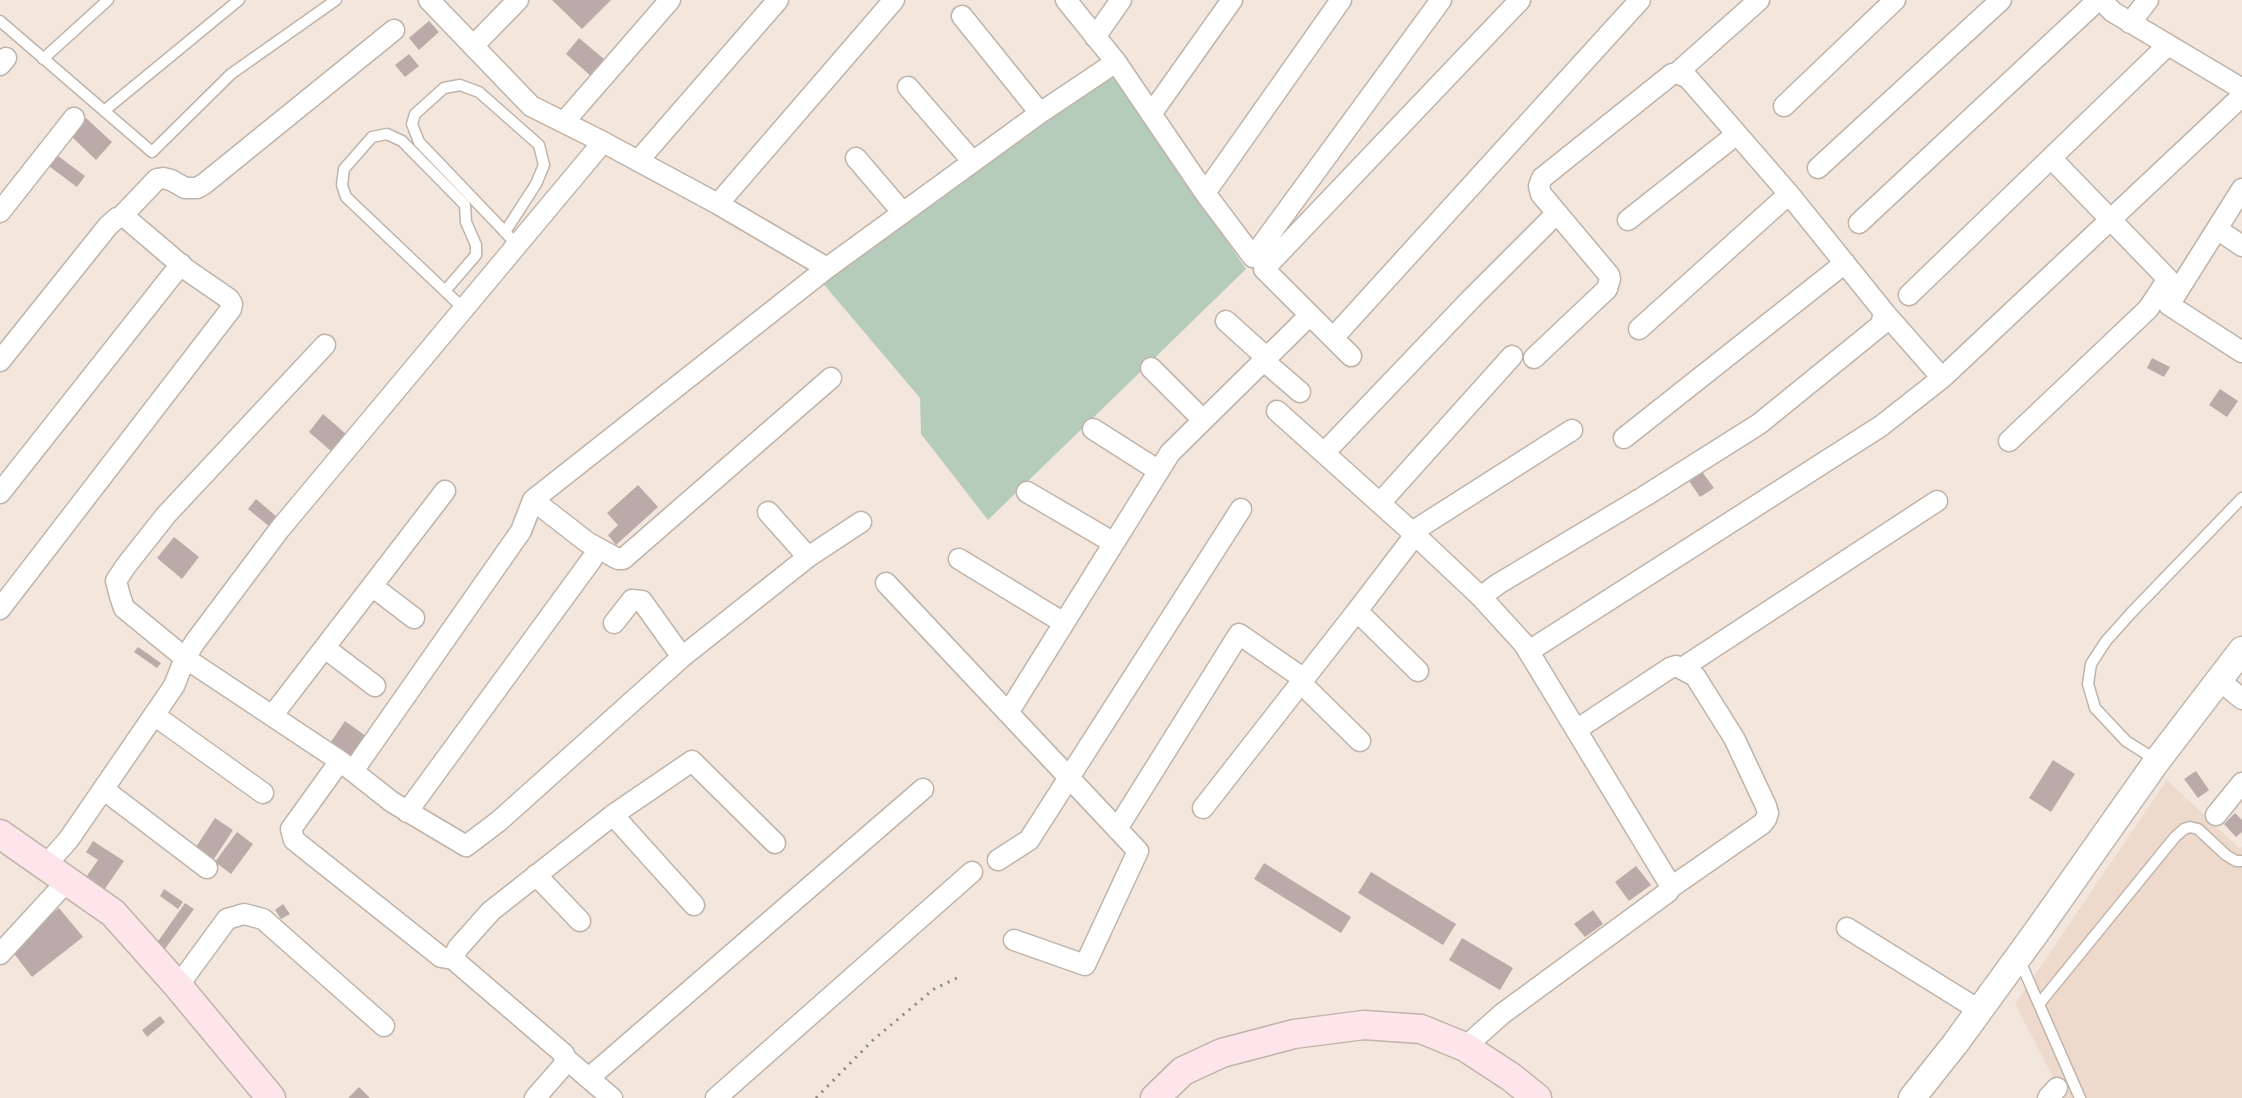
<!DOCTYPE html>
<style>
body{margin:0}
canvas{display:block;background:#f3e6dd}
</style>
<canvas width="2242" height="1098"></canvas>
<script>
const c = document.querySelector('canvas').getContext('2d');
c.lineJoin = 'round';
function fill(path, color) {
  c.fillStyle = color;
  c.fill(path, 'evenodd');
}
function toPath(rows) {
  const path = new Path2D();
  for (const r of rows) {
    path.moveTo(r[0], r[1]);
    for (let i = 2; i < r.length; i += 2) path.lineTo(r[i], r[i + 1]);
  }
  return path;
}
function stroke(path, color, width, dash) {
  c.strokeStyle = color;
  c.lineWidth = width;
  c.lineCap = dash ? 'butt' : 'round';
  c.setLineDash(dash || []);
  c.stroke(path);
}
const built = toPath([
 [2167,780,2240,849,2242,847,2242,1098,2064,1098,2015,1004]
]);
const green = toPath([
 [1111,74,1246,269,988,520,921,434,920,398,821,281]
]);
const building = toPath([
 [552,0,611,0,582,29],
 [429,21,439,32,419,50,409,38],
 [579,38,605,60,591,76,566,54],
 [409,54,419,66,405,77,395,65],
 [86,118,112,142,96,160,70,135],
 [54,153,85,176,77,187,46,164],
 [2152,358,2170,367,2164,377,2147,368],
 [2220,389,2238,401,2227,417,2209,405],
 [323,414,346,434,331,451,309,432],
 [1700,469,1714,488,1700,497,1687,478],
 [638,485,658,507,616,545,608,535,618,525,607,513],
 [256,499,277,517,270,527,248,509],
 [174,537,199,557,182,579,157,558],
 [138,647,161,663,157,668,134,652],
 [345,721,370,739,353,764,328,746],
 [2053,760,2075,774,2051,812,2029,798],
 [2196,771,2209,790,2198,798,2184,779],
 [2235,813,2242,820,2242,832,2236,837,2224,824],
 [215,818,233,830,214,859,196,847],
 [237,832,253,844,231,874,215,862],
 [93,841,124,861,100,896,82,883,98,860,86,852],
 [1264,863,1351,917,1341,933,1254,879],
 [1636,866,1651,885,1629,901,1615,882],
 [1371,872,1456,924,1443,945,1358,893],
 [164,889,183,902,178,909,160,896],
 [185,903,194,909,162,953,154,947],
 [283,904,290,914,281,919,275,910],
 [59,908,83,937,32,977,9,947],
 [1593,910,1603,924,1585,937,1574,924],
 [1462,938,1513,968,1500,990,1449,960],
 [160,1016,165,1022,147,1037,142,1030],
 [359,1087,370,1098,348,1098]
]);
const path = toPath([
 [816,1098,873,1040,934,989,959,977]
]);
const service = toPath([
 [0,21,152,152,231,74,336,0],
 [43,59,108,0],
 [104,111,239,0],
 [505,232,536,184,544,165,539,145,479,92,460,85,444,88,415,114,412,124,419,142,505,232,517,245],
 [445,291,476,255,476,245,466,222,465,205,402,141,387,134,372,137,344,169,342,185,346,197,464,309],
 [2156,760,2126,741,2095,708,2088,684,2091,664,2106,641,2132,612,2242,498],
 [2020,961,2080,1098],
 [2039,1004,2175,837,2184,829,2190,827,2198,829,2226,855,2236,861,2242,861]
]);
const minor = toPath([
 [2101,0,2113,12,2242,89],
 [962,16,1040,113],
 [2130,23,2148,0],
 [1095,37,1121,0],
 [473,46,518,0],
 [1116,62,1205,193,1253,257,1441,0],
 [0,65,6,58],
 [1677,73,1759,0],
 [908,87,973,162],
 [1784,106,1895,0],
 [1151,114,1232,0],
 [564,122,670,0],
 [603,142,718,204,827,268],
 [856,158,903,213],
 [638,161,778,0],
 [1818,168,2001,0],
 [2242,189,2169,305,2242,352],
 [1205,193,1341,0],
 [718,204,894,0],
 [0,212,74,118],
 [121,217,157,179,163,178,171,180,185,188,197,188,204,184,394,30],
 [1628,220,1737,134],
 [1859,223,2098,0],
 [2217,229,2242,246],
 [1909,295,2168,45],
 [1884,312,1942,378],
 [1226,321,1267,358],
 [1639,329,1789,194],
 [1333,338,1640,0],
 [325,345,166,515,125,567,116,581,120,596,124,608,185,658,340,761,392,802,466,846,499,821,682,657,808,557,861,522],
 [1351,356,1264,269,1520,0],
 [0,361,108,226,117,218,121,217,126,218,187,270,229,299,232,304,231,309,0,609],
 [1264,361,1300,392],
 [1151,368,1203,420],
 [1277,411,1412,532,1481,597,1524,644,1669,883,1670,888,1668,892,1502,1014,1465,1047],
 [1093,429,1159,471],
 [1624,438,1845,263],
 [2009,441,2148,309,2168,279,2051,158],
 [1324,453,1471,299,1557,213],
 [1027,492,1114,543],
 [0,493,181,264],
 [533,500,587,542,618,559,623,559,831,378],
 [1380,503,1512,356],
 [768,512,808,557],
 [1412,532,1572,430],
 [1415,535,1357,611,1418,671],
 [959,559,1064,623],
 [886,583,1138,851,1085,965,1014,940],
 [372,586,414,618],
 [1481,597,1498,584,1645,496,1759,424,1881,325,1884,312,1789,194,1737,134,1688,78,1677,73,1672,74,1542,178,1539,186,1541,194,1609,275,1610,279,1607,289,1534,358],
 [614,623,632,600,642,601,682,657],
 [325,648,375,686],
 [1529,651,1881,426,1942,378,2242,96],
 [1682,668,1937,501],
 [2219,680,2242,699],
 [1301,683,1360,741],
 [1008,713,1170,453,1310,315],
 [154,715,263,793],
 [272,716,445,491],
 [1576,730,1670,668,1676,666,1695,676,1734,738,1766,806,1768,813,1766,819,1762,824,1670,888],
 [340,761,291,829,294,840,441,957,453,959],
 [353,771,521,531,533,500,827,268,1040,113,1116,62,1066,0],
 [103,789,207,868],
 [1203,808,1357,611],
 [407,812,592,559],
 [613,815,694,905],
 [2216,815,2242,783],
 [1117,829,1239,634,1304,679],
 [998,860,1029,840,1241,509],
 [46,865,69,839,174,686,185,658,195,642,279,530,603,142,531,106,429,0],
 [536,875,580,921],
 [1847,928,1979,1010],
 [0,954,68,880],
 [178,986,227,919,244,914,263,919,384,1026],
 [565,1058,612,1098],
 [590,1077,923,789],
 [535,1098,563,1066,565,1058,564,1054,453,959,458,948,491,911,613,815,692,761,775,843],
 [716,1098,972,872],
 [2048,1098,2057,1088]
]);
const tertiary = toPath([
 [1912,1098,1955,1044,2035,934,2157,761,2242,650]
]);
const secondary = toPath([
 [0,834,113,913,178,986,271,1098],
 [1155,1098,1183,1071,1222,1053,1294,1034,1364,1025,1421,1029,1465,1047,1511,1077,1537,1098]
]);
fill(built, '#eddacc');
fill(green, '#b6ccbb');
fill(building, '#bbaba8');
stroke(service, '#bfb3aa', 13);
stroke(minor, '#bfb3aa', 23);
stroke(tertiary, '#bfb3aa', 29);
stroke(secondary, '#bfb3aa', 31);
stroke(path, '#8d847e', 3, [2, 6]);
stroke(service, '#fff', 10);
stroke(minor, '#fff', 20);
stroke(tertiary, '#fff', 26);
stroke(secondary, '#fde5eb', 28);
</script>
